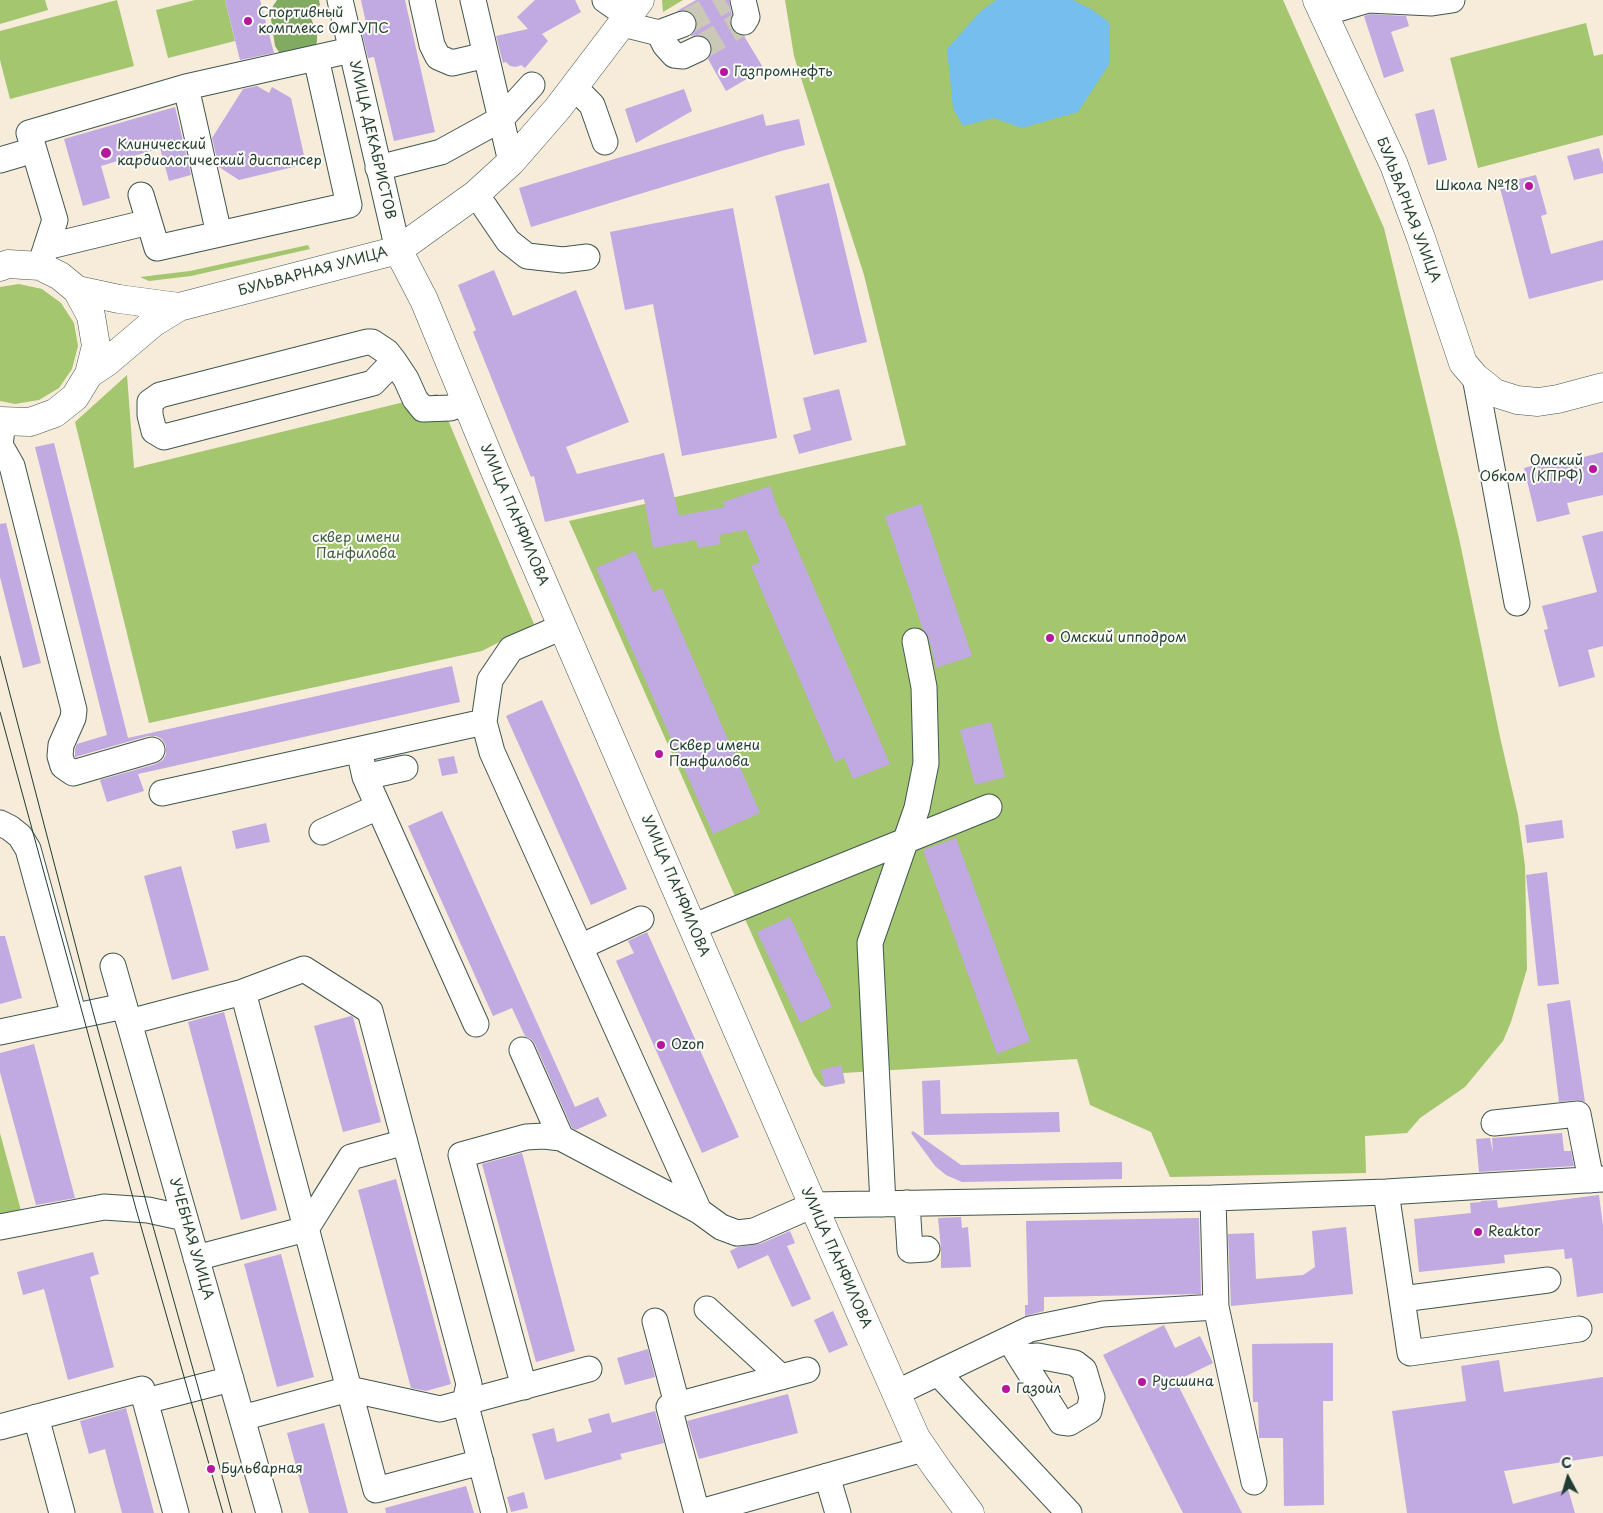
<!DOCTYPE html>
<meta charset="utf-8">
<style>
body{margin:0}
#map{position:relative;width:1603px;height:1513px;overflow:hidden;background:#f7ebd9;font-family:"Playpen Sans",sans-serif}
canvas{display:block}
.north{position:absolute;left:1543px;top:1453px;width:50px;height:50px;-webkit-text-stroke:4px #fdfcf7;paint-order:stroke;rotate:354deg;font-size:14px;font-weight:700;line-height:20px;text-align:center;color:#1f3d34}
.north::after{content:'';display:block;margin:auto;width:18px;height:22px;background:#1f3d34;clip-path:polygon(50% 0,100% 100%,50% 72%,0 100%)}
</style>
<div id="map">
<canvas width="1603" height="1513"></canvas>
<div class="north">С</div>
</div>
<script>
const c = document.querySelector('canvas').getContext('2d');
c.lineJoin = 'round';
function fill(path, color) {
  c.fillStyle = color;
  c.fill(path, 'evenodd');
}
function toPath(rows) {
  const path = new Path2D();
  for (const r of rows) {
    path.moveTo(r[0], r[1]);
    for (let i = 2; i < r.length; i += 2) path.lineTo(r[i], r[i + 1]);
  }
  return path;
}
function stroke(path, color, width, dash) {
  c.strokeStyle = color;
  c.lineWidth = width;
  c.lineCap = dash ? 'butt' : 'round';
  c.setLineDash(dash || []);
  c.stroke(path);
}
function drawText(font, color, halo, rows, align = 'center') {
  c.font = font + ' "Playpen Sans",sans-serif';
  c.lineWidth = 4;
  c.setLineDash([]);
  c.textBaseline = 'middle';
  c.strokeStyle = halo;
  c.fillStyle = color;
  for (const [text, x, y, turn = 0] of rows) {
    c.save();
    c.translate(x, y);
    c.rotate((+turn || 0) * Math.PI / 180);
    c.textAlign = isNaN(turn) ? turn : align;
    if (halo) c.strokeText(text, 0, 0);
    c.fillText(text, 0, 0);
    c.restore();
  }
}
const green = toPath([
 [0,0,45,0,48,10,0,24],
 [117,0,134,66,10,99,0,60,0,31],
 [195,0,225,0,235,41,168,58,156,10],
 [662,0,683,0,663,12],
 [785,0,1283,0,1384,228,1459,538,1500,737,1518,815,1525,866,1527,969,1511,1022,1503,1041,1465,1087,1420,1118,1407,1133,1365,1136,1366,1173,1170,1177,1151,1132,1090,1105,1077,1059,843,1073,845,1083,825,1087,821,1085,814,1075,569,521,906,445,864,275,794,56],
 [1586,23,1594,56,1603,54,1603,135,1478,168,1450,58],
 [308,245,310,249,191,276,149,281,140,277,190,271],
 [19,284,42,289,61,303,74,323,78,346,72,369,59,388,39,400,15,404,0,401,0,287],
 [127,375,134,468,437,394,534,624,482,651,149,723,75,422],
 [0,1133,23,1218,0,1223]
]);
const forest = toPath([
 [277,0,319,0,320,5,310,15,317,35,317,41,313,55,285,61,275,46,271,19,273,6]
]);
const water = toPath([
 [996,0,1073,0,1091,9,1109,22,1110,63,1078,112,1022,128,994,118,963,126,953,108,947,49,980,12]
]);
const building = toPath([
 [225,0,260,0,274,53,240,60],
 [361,0,405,0,435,132,394,141,374,57,368,58,362,33,368,32],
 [535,0,575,0,581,12,542,34,548,41,525,68,521,65,516,67,510,66,506,62,503,63,496,36,528,29,517,17],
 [696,0,729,0,732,15,730,21,731,29,737,35,744,36,764,69,726,91,708,59,712,51,711,43,707,38,700,35,690,36,694,33,697,27,696,19,692,13,686,10,677,11],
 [1370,14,1406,16,1409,26,1391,32,1404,71,1384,78,1364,16],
 [257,86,269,93,272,87,291,98,306,164,239,180,219,167,212,138,243,89],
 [684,89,692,111,636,143,625,109],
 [175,107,191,175,169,181,160,148,101,166,110,198,83,206,64,139],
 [1434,109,1447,160,1428,165,1415,114],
 [763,114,766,126,799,119,805,145,781,151,531,227,519,188],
 [1599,148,1603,163,1603,173,1574,180,1567,156],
 [1536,175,1547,214,1541,216,1551,254,1603,240,1603,280,1529,299,1499,184],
 [829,183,867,342,814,355,775,196],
 [733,208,777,438,682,456,653,304,625,310,610,232],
 [494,270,513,316,576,290,629,422,566,447,577,474,664,453,679,516,725,507,723,502,770,486,781,518,783,516,890,764,853,779,844,758,835,762,751,566,760,562,746,530,719,535,721,544,698,548,696,540,653,548,644,499,545,522,534,476,531,477,473,332,476,330,458,285],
 [839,389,852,440,799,454,793,435,811,430,803,398],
 [54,443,128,738,452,666,460,702,138,774,144,791,107,802,100,780,156,764,163,760,166,754,166,746,162,739,156,736,148,736,75,757,75,749,77,744,107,735,35,447],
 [1603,452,1603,495,1567,503,1570,514,1537,522,1524,468,1556,459,1557,464],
 [921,504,972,656,936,668,929,638,923,630,885,516],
 [6,523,41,663,23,668,0,577,0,524],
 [1603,531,1603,646,1588,650,1595,677,1559,687,1544,630,1548,629,1542,606,1597,592,1582,536],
 [635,551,653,592,662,588,760,813,713,834,596,568],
 [542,700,627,889,591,905,506,716],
 [991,722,1005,777,975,785,960,730],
 [454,756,458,773,442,776,438,759],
 [442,811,575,1107,598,1097,607,1116,576,1130,572,1128,535,1044,531,1039,525,1036,512,1008,493,1016,408,826],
 [1562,820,1564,838,1527,843,1525,825],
 [266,823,270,842,236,849,232,831],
 [956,838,1030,1041,997,1054,923,850],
 [181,866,209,970,172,980,144,876],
 [1547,872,1559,984,1538,986,1526,875],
 [790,917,832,1007,800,1023,757,932],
 [647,932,739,1137,702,1153,616,961,634,953,628,941],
 [0,936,5,936,22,998,0,1004],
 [1570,1000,1585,1102,1577,1100,1559,1102,1547,1004],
 [224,1012,277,1210,241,1220,188,1022],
 [351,1016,353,1017,381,1122,343,1132,314,1026],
 [34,1044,75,1198,36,1205,0,1072,0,1053],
 [841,1065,845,1083,825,1087,821,1070],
 [940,1080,941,1114,1059,1112,1060,1132,924,1135,922,1081],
 [913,1131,961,1165,1122,1162,1122,1179,962,1182,946,1175,935,1166,911,1133],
 [1562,1133,1564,1151,1571,1151,1574,1166,1479,1172,1476,1139,1490,1138,1493,1153,1492,1138],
 [522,1153,575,1351,536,1362,482,1164],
 [396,1179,451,1384,426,1391,411,1388,358,1190],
 [1599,1195,1603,1226,1603,1293,1577,1297,1572,1258,1565,1259,1564,1249,1504,1255,1505,1263,1419,1272,1414,1219,1471,1213,1470,1203,1481,1202,1481,1201,1497,1200,1498,1208],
 [961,1217,962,1228,968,1227,971,1267,941,1268,941,1248,938,1218],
 [1199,1218,1201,1294,1044,1297,1044,1311,1025,1316,1025,1305,1028,1305,1026,1221],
 [1346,1227,1353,1294,1231,1306,1228,1234,1254,1233,1256,1279,1303,1275,1315,1267,1312,1231],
 [790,1231,795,1243,787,1246,811,1299,792,1307,768,1255,738,1269,730,1251,738,1247,760,1244],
 [93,1252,99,1274,90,1277,114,1367,68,1380,44,1289,23,1295,17,1272],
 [281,1254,314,1377,277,1387,244,1264],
 [833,1311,848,1345,829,1353,814,1320],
 [1164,1325,1175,1348,1200,1336,1213,1363,1176,1381,1242,1513,1183,1513,1103,1355],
 [1333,1343,1333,1401,1323,1401,1324,1505,1284,1506,1283,1438,1259,1438,1258,1402,1253,1402,1252,1344],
 [648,1349,655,1377,625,1385,617,1358],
 [1499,1360,1504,1392,1603,1377,1603,1456,1504,1471,1513,1504,1568,1489,1575,1513,1407,1513,1392,1411,1466,1401,1461,1366],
 [788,1394,798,1433,699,1459,687,1421],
 [126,1408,154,1513,122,1513,105,1449,89,1454,80,1421],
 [655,1411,664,1443,620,1454,622,1459,545,1480,532,1434,554,1428,557,1442,592,1432,588,1419,609,1413,612,1423],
 [324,1423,331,1449,348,1513,309,1513,291,1448,287,1433],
 [466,1486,474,1513,386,1513,385,1508],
 [524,1492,528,1508,511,1512,507,1497]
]);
const minorTunnel = toPath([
 [683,24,725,0],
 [698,49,744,22]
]);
const minor = toPath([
 [340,0,398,250],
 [422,0,432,45,438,57,452,63,486,55],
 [473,0,511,162],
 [605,0,628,16],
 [743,0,747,17,744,22],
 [1324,13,1368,0,1432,3,1452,0],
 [623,24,659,33,683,24],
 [659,33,665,45,674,55,683,56,698,49],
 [574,87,592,105,605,142],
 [0,160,34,150],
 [378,168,441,152,501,119,532,85],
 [476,194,508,241,527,256,563,260,587,257],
 [141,195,157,248,349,205,316,58],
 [219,234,186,87,351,50],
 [46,247,149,222],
 [40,266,55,220,29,133,186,87],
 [394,361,373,383,164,437,154,431,150,415,150,402,160,395,367,342,372,342,387,352,394,361,406,379,415,399,423,409,450,408,466,402],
 [1475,377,1517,603],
 [3,422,0,445,12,466,74,710,73,718,61,745,60,756,63,766,73,773,152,750],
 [562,627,511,649,490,680,484,722,492,752,699,1211],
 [359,750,365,777,476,1024],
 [365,777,405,768],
 [162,793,484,722],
 [0,823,10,828,20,836,28,849,74,1016],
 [322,832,378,807],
 [692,927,989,807],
 [580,947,641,919],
 [113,966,269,1513],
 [243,992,376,1490,481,1462],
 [129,1022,243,992,304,969,370,1011,469,1384,465,1402,494,1513],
 [0,1032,124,1006],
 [522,1050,561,1138],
 [1494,1123,1578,1114,1591,1180],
 [1386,1192,1410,1353,1579,1329],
 [1213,1198,1216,1307,1254,1482],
 [907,1203,910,1250,927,1249],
 [883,1204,870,943,917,808,926,763,924,687,915,641],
 [0,1227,104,1207,148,1210,185,1218],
 [196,1258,306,1229,351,1157,405,1142],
 [1402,1299,1548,1280],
 [707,1309,781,1377],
 [655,1321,677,1404],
 [1009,1339,1020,1357,1061,1422,1069,1423,1089,1411,1092,1397,1084,1370,1075,1363,1038,1356,1020,1357],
 [938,1373,1069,1513],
 [524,1387,461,1155,526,1137,544,1136,561,1138,699,1211,721,1227,737,1233,754,1231,813,1205,1213,1198,1386,1192,1603,1179],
 [896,1393,1030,1329,1103,1314,1216,1307],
 [146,1401,231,1379],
 [36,1417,62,1513],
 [242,1418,349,1389,440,1409,589,1369],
 [0,1427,142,1389,176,1513],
 [827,1476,838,1513],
 [697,1513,669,1407,807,1370],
 [697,1513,923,1449]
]);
const major = toPath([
 [1317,0,1394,165,1421,238,1463,363,1475,377,1495,393,1517,400,1538,402,1558,399,1603,387],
 [398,250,424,300,494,469,813,1205,916,1438,938,1470,970,1513],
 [0,267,8,264,40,266,60,276,77,290,91,316,96,346,89,374,75,397,55,413,30,422,0,421],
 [77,290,119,299,179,307],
 [89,374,107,362,153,323,179,307,398,250,476,194,511,162,558,108,640,0]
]);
const tram = toPath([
 [0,656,93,1012,198,1387,232,1513],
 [0,712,136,1209,223,1513]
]);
const markers = [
 [248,21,5,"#b5179e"],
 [724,72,5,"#b5179e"],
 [106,153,6,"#b5179e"],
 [1529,186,5,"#b5179e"],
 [1593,469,5,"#b5179e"],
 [1050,638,5,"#b5179e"],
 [659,754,5,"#b5179e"],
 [661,1045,5,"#b5179e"],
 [1478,1232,5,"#b5179e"],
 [1142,1382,5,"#b5179e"],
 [1006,1389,5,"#b5179e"],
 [211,1469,5,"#b5179e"]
];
const poiNames = [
 ["Спортивный",258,13],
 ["комплекс ОмГУПС",258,29],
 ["Газпромнефть",734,72],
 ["Клинический",117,145],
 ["кардиологический диспансер",117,161],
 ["Школа №18",1519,186,"right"],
 ["Омский",1583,461,"right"],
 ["Обком (КПРФ)",1583,477,"right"],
 ["Омский ипподром",1060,638],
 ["Сквер имени",669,746],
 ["Панфилова",669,762],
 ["Ozon",671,1045],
 ["Reaktor",1488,1232],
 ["Русшина",1152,1382],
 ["Газоил",1016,1389],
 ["Бульварная",221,1469]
];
const streetNames = [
 ["УЛИЦА ДЕКАБРИСТОВ",372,140,77],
 ["БУЛЬВАРНАЯ УЛИЦА",1408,210,69],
 ["БУЛЬВАРНАЯ УЛИЦА",313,272,-15],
 ["УЛИЦА ПАНФИЛОВА",514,515,67],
 ["УЛИЦА ПАНФИЛОВА",675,886,67],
 ["УЧЕБНАЯ УЛИЦА",191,1239,74],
 ["УЛИЦА ПАНФИЛОВА",836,1258,66]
];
const parkNames = [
 ["сквер имени",356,538],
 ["Панфилова",356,554]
];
fill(green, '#a3c66f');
fill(forest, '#82ab62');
fill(water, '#75beee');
fill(building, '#c1a9e1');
stroke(minorTunnel, '#ccc8b8', 25, [25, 12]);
stroke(minor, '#3f574d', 27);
stroke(major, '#3f574d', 29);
stroke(minor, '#fff', 25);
stroke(major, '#fff', 28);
stroke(tram, '#1f3d34', 1);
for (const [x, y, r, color] of markers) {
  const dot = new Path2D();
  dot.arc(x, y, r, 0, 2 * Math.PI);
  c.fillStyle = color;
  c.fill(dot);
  stroke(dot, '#fdfcf7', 2);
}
drawText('14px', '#1f3d34', '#fdfcf7', poiNames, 'left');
drawText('14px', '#1f3d34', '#fdfcf7', streetNames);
drawText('14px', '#405f43', '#fdfcf7', parkNames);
</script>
